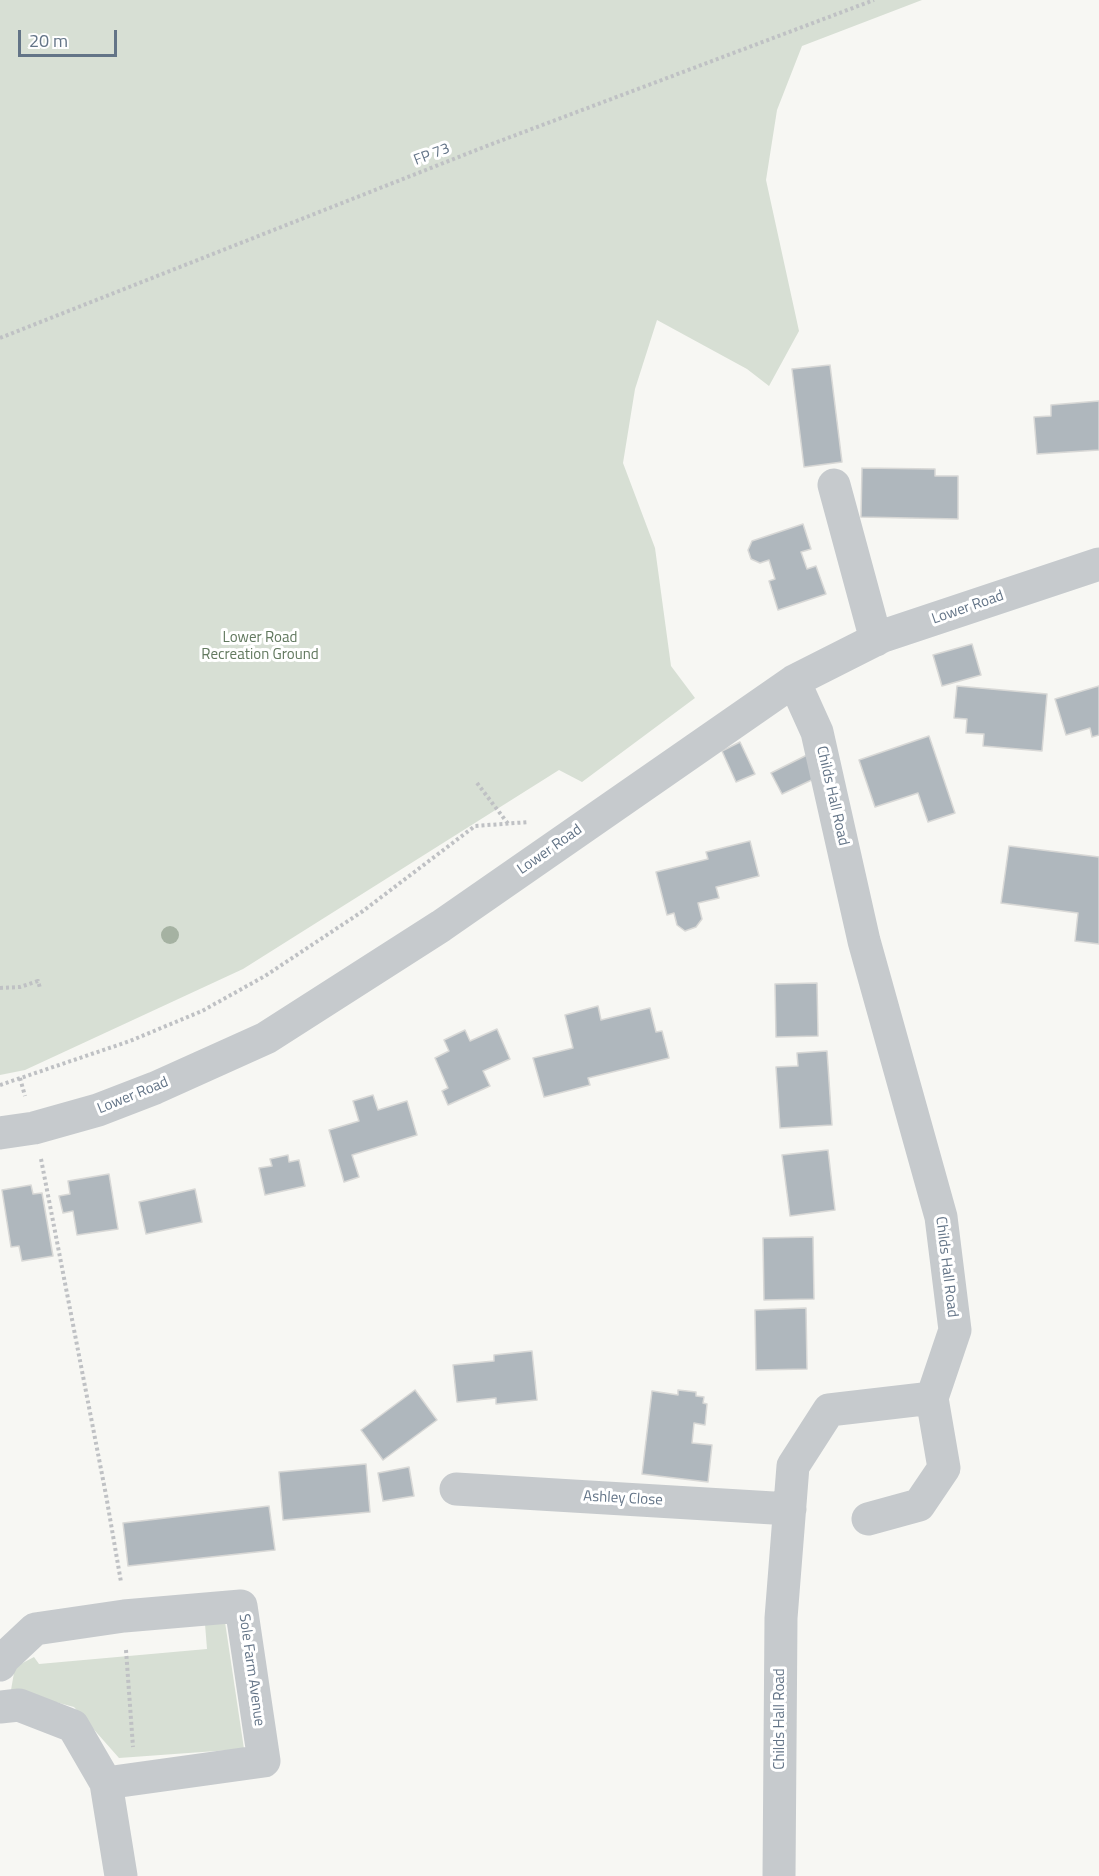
<!DOCTYPE html>
<style>
body{margin:0}
#map{position:relative;width:1099px;height:1876px;overflow:hidden;background:#f7f7f3;font-family:"Titillium Web",sans-serif}
canvas{display:block}
.scale{position:absolute;left:18px;top:30px;width:99px;height:27px;box-sizing:border-box;border:3px solid #637487;border-top:0;padding-left:8px;font-size:18px;line-height:21px;white-space:nowrap;color:#637487;-webkit-text-stroke:4px #fff;paint-order:stroke}
</style>
<div id="map">
<canvas width="1099" height="1876"></canvas>
<div class="scale">20 m</div>
</div>
<script>
const c = document.querySelector('canvas').getContext('2d');
c.lineJoin = 'round';
function fill(path, color) {
  c.fillStyle = color;
  c.fill(path, 'evenodd');
}
function toPath(rows) {
  const path = new Path2D();
  for (const r of rows) {
    path.moveTo(r[0], r[1]);
    for (let i = 2; i < r.length; i += 2) path.lineTo(r[i], r[i + 1]);
  }
  return path;
}
function stroke(path, color, width, dash) {
  c.strokeStyle = color;
  c.lineWidth = width;
  c.lineCap = dash ? 'butt' : 'round';
  c.setLineDash(dash || []);
  c.stroke(path);
}
function drawText(font, color, halo, rows, align = 'center') {
  c.font = font + ' "Titillium Web",sans-serif';
  c.lineWidth = 6;
  c.setLineDash([]);
  c.textBaseline = 'middle';
  c.strokeStyle = halo;
  c.fillStyle = color;
  for (const [text, x, y, turn = 0] of rows) {
    c.save();
    c.translate(x, y);
    c.rotate((+turn || 0) * Math.PI / 180);
    c.textAlign = isNaN(turn) ? turn : align;
    if (halo) c.strokeText(text, 0, 0);
    c.fillText(text, 0, 0);
    c.restore();
  }
}
const green = toPath([
 [0,0,922,0,802,46,777,110,766,180,799,331,769,386,747,369,657,320,635,389,623,463,655,548,671,666,695,698,582,782,559,770,243,969,25,1070,0,1075],
 [225,1622,244,1749,119,1758,74,1707,11,1690,15,1667,34,1657,39,1664,207,1649,205,1624]
]);
const building = toPath([
 [830,365,842,462,804,467,792,369,830,365],
 [1099,401,1099,450,1037,454,1034,417,1051,416,1051,405,1099,401],
 [862,468,935,469,935,476,958,476,958,519,861,517,862,468],
 [803,524,811,549,801,552,807,569,816,566,826,594,778,610,769,581,775,579,769,560,760,563,751,559,748,550,752,541,803,524],
 [972,644,981,675,942,686,933,655,972,644],
 [957,686,1047,694,1042,751,983,746,984,734,966,733,967,719,954,718,957,686],
 [1099,686,1099,735,1092,737,1090,728,1066,735,1055,699,1099,686],
 [929,736,955,813,928,822,918,793,875,807,859,760,929,736],
 [740,742,755,774,736,782,722,751,740,742],
 [809,754,820,776,782,794,771,773,809,754],
 [750,841,759,876,716,887,719,898,698,903,702,919,696,927,685,931,677,925,674,913,667,915,656,872,708,859,706,852,750,841],
 [1009,846,1099,857,1099,944,1075,941,1078,913,1001,903,1009,846],
 [817,983,818,1036,776,1037,775,984,817,983],
 [598,1006,601,1020,650,1008,656,1032,662,1031,669,1058,588,1078,590,1085,544,1097,533,1058,573,1048,565,1015,598,1006],
 [497,1029,510,1059,483,1071,490,1086,448,1105,442,1091,448,1088,435,1058,449,1051,444,1040,465,1030,470,1041,497,1029],
 [827,1051,832,1125,780,1128,776,1067,798,1066,797,1053,827,1051],
 [373,1095,378,1110,407,1101,417,1135,352,1155,359,1177,344,1182,329,1130,359,1121,353,1101,373,1095],
 [828,1150,835,1210,790,1216,782,1155,828,1150],
 [288,1155,289,1162,299,1160,305,1186,265,1195,259,1168,272,1166,270,1159,288,1155],
 [109,1174,118,1229,77,1235,73,1211,63,1213,59,1196,70,1194,68,1181,109,1174],
 [31,1185,33,1194,42,1193,53,1256,22,1261,19,1246,11,1247,2,1190,31,1185],
 [195,1189,202,1222,146,1234,139,1202,195,1189],
 [813,1237,814,1299,764,1300,763,1238,813,1237],
 [806,1308,807,1369,756,1370,755,1310,806,1308],
 [532,1351,537,1400,496,1404,496,1398,457,1402,453,1365,494,1361,494,1355,532,1351],
 [415,1390,437,1420,383,1460,361,1430,415,1390],
 [678,1390,696,1392,696,1396,704,1397,703,1403,707,1404,705,1425,694,1423,692,1443,712,1445,708,1482,642,1474,652,1391,678,1395,678,1390],
 [366,1464,370,1512,283,1520,279,1472,366,1464],
 [409,1467,414,1496,383,1501,378,1473,409,1467],
 [269,1506,275,1550,128,1566,123,1523,269,1506]
]);
const path = toPath([
 [0,338,484,147,874,0],
 [477,783,509,825],
 [0,988,20,987,38,981,40,988],
 [20,1078,25,1096],
 [0,1085,130,1041,202,1011,265,976,363,911,475,826,529,822],
 [41,1159,106,1495,121,1582],
 [126,1650,133,1747]
]);
const minor = toPath([
 [834,485,876,640],
 [0,1133,34,1128,98,1110,155,1088,266,1038,441,926,794,681,883,636,1099,564],
 [456,1489,790,1509],
 [868,1519,919,1505,944,1468,932,1398],
 [0,1665,3,1659,35,1629,124,1616,241,1606,264,1761,106,1783],
 [0,1707,19,1705,73,1726,106,1783,121,1876],
 [779,1876,781,1618,793,1466,829,1410,932,1398,955,1330,941,1217,864,941,817,732,794,681]
]);
const trees = [
 [170,935]
];
const streetNames = [
 ["FP 73",432,155,-21],
 ["Lower Road",968,608,-19],
 ["Childs Hall Road",832,796,77],
 ["Lower Road",550,850,-35],
 ["Lower Road",133,1096,-22],
 ["Childs Hall Road",946,1267,83],
 ["Ashley Close",623,1499,3],
 ["Sole Farm Avenue",251,1670,82],
 ["Childs Hall Road",780,1719,-90]
];
const parkNames = [
 ["Lower Road",260,638],
 ["Recreation Ground",260,655]
];
fill(green, '#d7dfd4');
fill(building, '#afb7bd');
stroke(building, '#d8d8d6', 1.5);
stroke(path, '#bfc1c4', 4, [3, 3]);
stroke(minor, '#c6cacd', 33);
c.fillStyle = '#a5b2a2';
for (const [x, y] of trees) {
  c.beginPath();
  c.arc(x, y, 9, 0, 2 * Math.PI);
  c.fill();
}
drawText('15px', '#637487', '#fff', streetNames);
drawText('15px', '#62795f', '#fff', parkNames);
</script>
